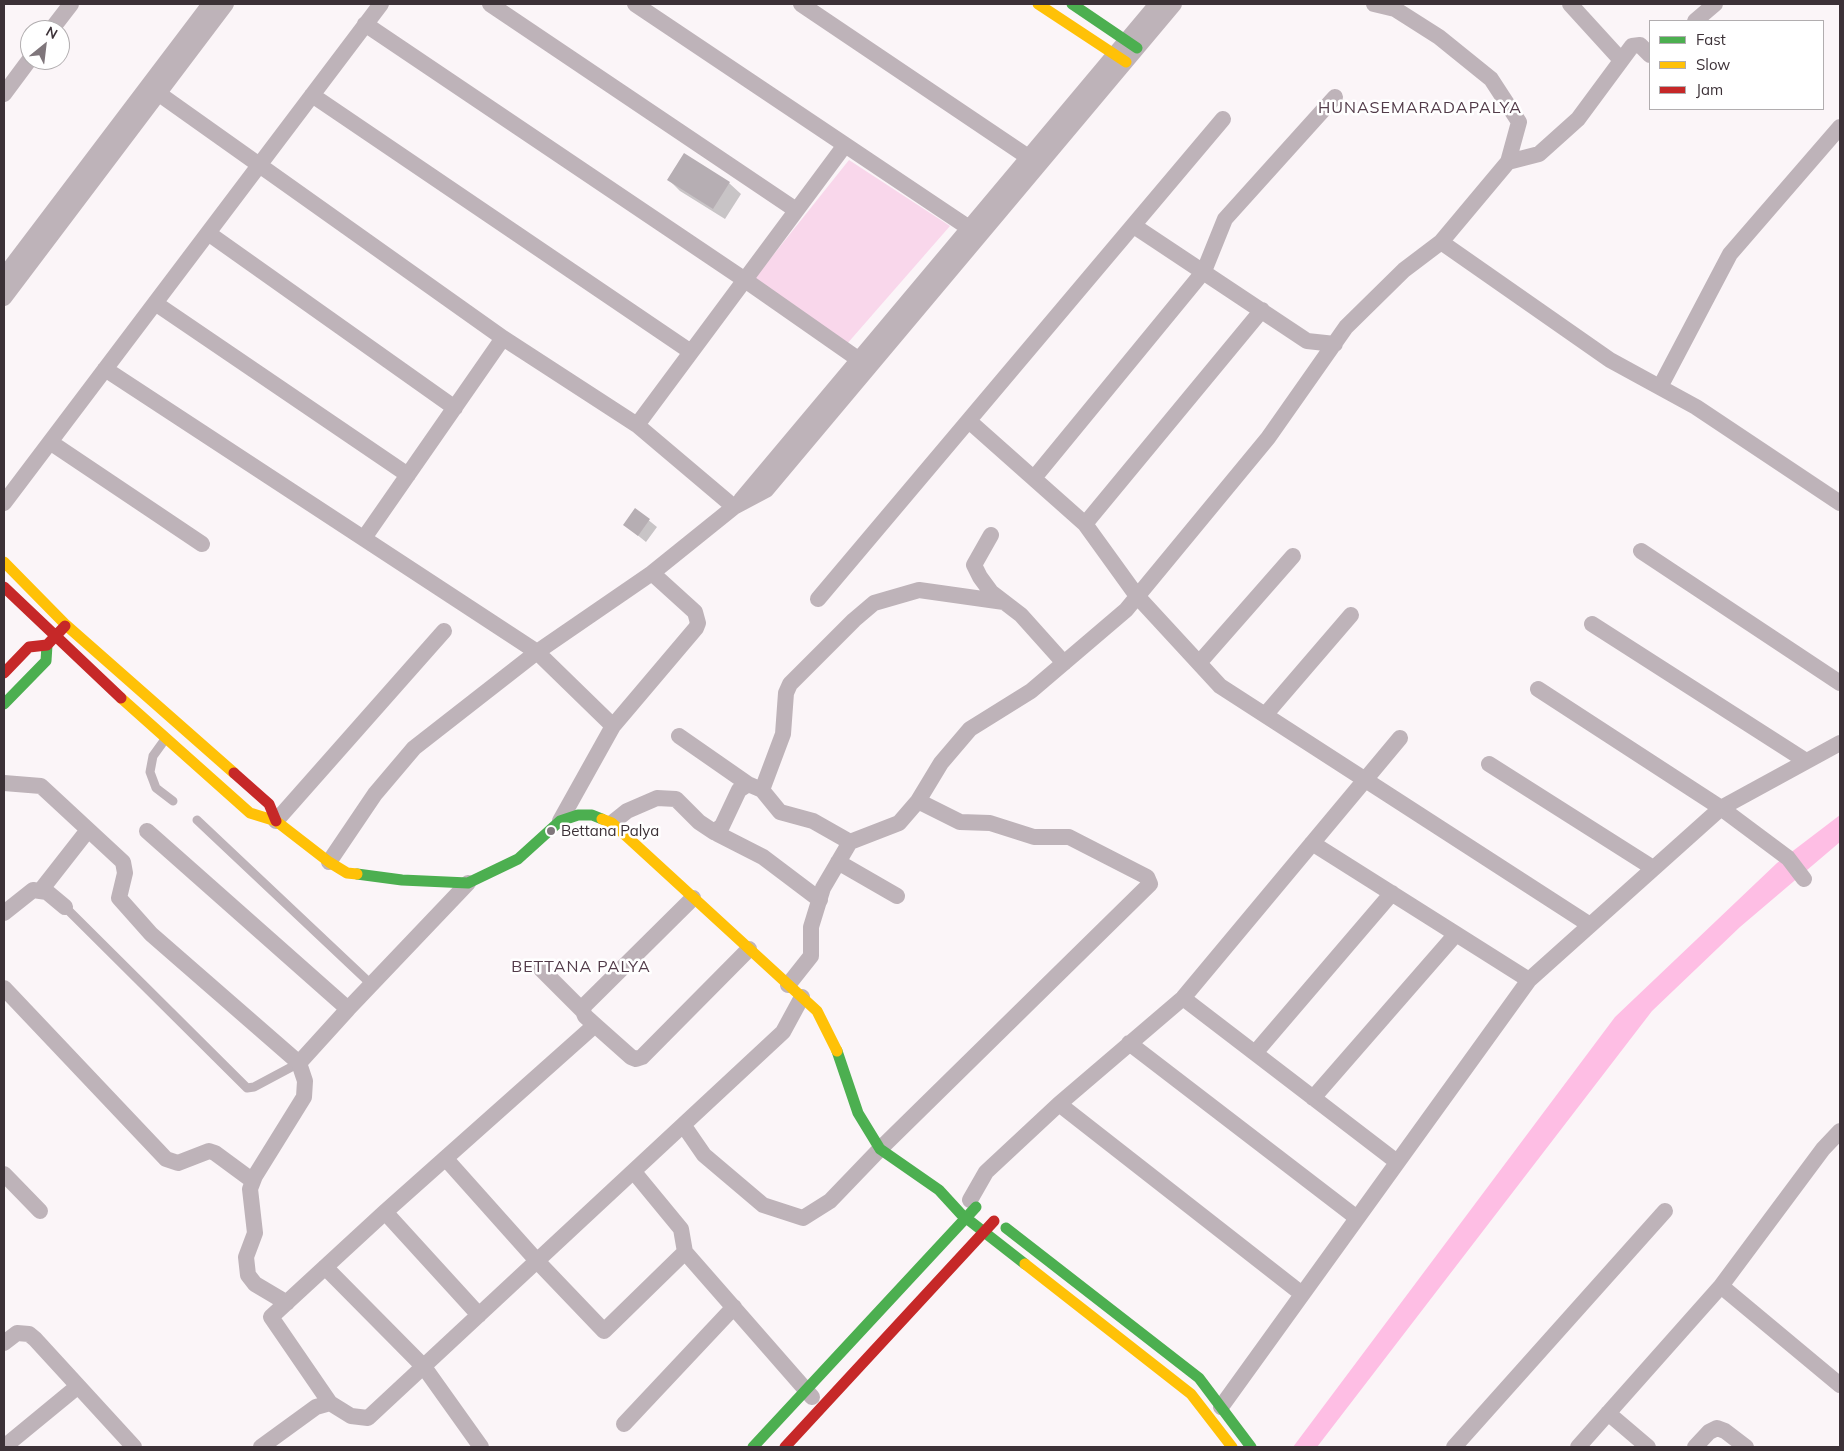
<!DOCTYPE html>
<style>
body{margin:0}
#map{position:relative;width:1844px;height:1451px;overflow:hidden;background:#fbf5f8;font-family:Mulish,sans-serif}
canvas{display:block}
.frame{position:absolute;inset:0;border:5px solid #3c3137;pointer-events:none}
.legend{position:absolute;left:1649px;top:20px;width:175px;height:90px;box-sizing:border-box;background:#fff;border:1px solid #b1adaf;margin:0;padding:6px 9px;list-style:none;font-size:15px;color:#3c3137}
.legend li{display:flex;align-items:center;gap:10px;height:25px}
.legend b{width:25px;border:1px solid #b1adaf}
.north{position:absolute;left:20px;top:20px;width:50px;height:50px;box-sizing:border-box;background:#fff;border:1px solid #b1adaf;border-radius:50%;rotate:29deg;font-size:14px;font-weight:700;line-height:20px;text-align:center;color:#3c3137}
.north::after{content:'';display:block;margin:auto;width:18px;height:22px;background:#7f767b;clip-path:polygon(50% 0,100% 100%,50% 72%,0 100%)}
</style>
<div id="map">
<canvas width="1844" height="1451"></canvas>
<div class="frame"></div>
<ul class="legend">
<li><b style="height:6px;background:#4caf50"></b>Fast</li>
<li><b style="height:6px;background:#ffc107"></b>Slow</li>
<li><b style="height:6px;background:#c62828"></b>Jam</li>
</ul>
<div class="north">N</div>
</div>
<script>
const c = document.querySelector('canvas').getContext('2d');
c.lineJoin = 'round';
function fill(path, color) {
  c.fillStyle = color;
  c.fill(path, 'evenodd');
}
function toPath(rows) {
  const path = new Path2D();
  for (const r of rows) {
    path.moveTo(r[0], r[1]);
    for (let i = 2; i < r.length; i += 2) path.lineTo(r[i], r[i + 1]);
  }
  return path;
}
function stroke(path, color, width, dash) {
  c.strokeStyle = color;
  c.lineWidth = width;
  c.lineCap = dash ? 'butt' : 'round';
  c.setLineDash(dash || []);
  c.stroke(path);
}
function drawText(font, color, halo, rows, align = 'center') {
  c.font = font + ' Mulish,sans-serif';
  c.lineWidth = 5;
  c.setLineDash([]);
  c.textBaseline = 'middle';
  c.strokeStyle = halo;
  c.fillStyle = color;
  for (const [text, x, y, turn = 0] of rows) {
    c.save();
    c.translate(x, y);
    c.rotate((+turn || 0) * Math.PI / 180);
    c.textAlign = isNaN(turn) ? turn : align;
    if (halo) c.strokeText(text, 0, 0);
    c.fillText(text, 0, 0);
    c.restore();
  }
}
const green = toPath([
 [849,160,950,226,846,345,754,279]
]);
const water = toPath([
 [1840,815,1840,842,1740,927,1652,1011,1317,1447,1293,1447,1615,1017,1777,863]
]);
const shadow = toPath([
 [669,180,729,183,741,194,725,219,680,191],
 [636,510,657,527,646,542,625,525]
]);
const building = toPath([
 [684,153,730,182,713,209,667,180],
 [635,508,650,519,638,536,623,525]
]);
const lane = toPath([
 [166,738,153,756,150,772,156,788,173,801],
 [197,820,372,985],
 [65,907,247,1088,254,1087,299,1063]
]);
const street = toPath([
 [490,4,796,210],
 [635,4,978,234],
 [801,4,1037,163],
 [1570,4,1621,60],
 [1695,21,1715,4],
 [365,24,745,280,868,366],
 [51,30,71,4],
 [148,86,503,338,637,425,734,507],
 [4,94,30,59],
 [312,95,691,352],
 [1508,162,1539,154,1578,119,1632,46,1640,45,1650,55],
 [1134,226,1307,341,1335,344],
 [208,233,455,408],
 [1441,242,1610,360,1696,407,1840,503],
 [4,276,210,4],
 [4,298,226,4],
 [155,303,408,475],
 [105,369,537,652,613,726],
 [1660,387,1730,254,1840,127],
 [969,421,1085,524,1137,596,1220,686,1590,925],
 [637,425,845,145],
 [50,442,202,544],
 [1034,478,1204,271,1225,219,1335,97],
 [741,500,1157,4],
 [4,503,381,4],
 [1085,524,1262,310],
 [991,535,974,565,980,577,991,592,1021,615,1064,663],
 [364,538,503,338],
 [1641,551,1840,683],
 [818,599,1223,119],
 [1592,624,1806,761],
 [1199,663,1293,556],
 [1538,689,1721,808,1788,858,1804,879],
 [1265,715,1351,615],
 [679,736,748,784],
 [1489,764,1653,868],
 [4,783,41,786,123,862,125,873,119,898,151,934,299,1063],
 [762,790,783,734,786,693,790,684,854,620,874,603,919,590,1004,602],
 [276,821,444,631],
 [560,821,613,726,696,628,698,623,695,612,652,573],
 [612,823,627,811,657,798,676,799,699,822,714,832,722,826,739,790,748,784,762,790,780,812,813,821,850,842],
 [147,831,348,1009],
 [714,832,763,857,820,900],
 [1312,843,1529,980],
 [329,862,375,794,414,748,537,652,652,573,734,507,766,490,1174,4],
 [838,862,897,896],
 [41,890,88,830],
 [4,913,33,890,47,892,65,907],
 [541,969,583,1011],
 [788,985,811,956,811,927,823,888,850,842,899,823,918,801,941,763,970,729,1031,691,1126,610,1268,438,1346,327,1404,270,1441,242,1508,162,1519,122,1491,79,1439,37,1395,9,1374,4],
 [4,988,166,1159,178,1163,209,1151,215,1153,253,1181],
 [1183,998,1397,1162],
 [595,1025,631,1057,636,1059,642,1057,749,949],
 [1129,1043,1357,1218],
 [1255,1053,1392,893],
 [1313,1098,1456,934],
 [1059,1104,1302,1294],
 [684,1126,704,1155,763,1205,803,1218,830,1201,880,1149,1150,884,1147,877,1069,837,1034,837,990,823,960,822,918,801],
 [446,1159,538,1262,604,1331,685,1252],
 [634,1172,681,1229,685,1252,812,1397],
 [4,1174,40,1211],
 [970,1200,986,1172,1059,1104,1183,998,1400,738],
 [385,1212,479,1315],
 [325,1267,424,1367,481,1447],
 [1721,1286,1840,1385],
 [287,1303,255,1284,248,1275,246,1257,255,1233,250,1189,255,1176,304,1097,305,1081,299,1063,348,1009,468,883],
 [4,1343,17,1333,29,1334,35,1339,134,1447],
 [330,1403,271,1317,385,1212,595,1025,585,1016,583,1011,584,1006,693,898],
 [1221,1407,1529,980,1721,808,1840,743],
 [1608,1413,1648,1447],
 [624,1424,734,1307],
 [4,1447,77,1387],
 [261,1447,316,1407,330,1403,351,1416,368,1418,783,1032,802,997],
 [1454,1447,1665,1211],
 [1578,1447,1721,1286,1823,1149,1840,1131],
 [1695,1447,1709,1432,1717,1428,1725,1431,1746,1447]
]);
const fast = toPath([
 [1072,4,1137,48],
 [4,704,46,661,47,645],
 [357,874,402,880,468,883,518,859,560,821,578,815,592,815,602,819],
 [837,1051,858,1113,880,1149,939,1190,961,1214,1025,1264],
 [1006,1228,1199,1378,1251,1447],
 [753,1447,976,1207]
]);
const slow = toPath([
 [1038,4,1126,62],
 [4,562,66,625,234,773],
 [121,698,250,813,276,821,329,862,347,873,357,874],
 [602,819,612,823,817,1011,837,1051],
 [1025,1264,1191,1394,1232,1447]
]);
const jam = toPath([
 [4,587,121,698],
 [4,673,29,647,47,645,65,626],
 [234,773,269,804,276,821],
 [785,1447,994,1221]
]);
const markers = [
 [551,831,5,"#7f767b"]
];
const poiNames = [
 ["Bettana Palya",561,831]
];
const neighbourhoodNames = [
 ["HUNASEMARADAPALYA",1420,108],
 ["BETTANA PALYA",581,967]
];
fill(green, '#f9d7eb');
fill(water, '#febee4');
fill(shadow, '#0003');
fill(building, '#b6aeb3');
stroke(lane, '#beb3b9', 9);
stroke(street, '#beb3b9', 16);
stroke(fast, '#4caf50', 11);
stroke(slow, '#ffc107', 11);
stroke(jam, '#c62828', 11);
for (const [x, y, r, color] of markers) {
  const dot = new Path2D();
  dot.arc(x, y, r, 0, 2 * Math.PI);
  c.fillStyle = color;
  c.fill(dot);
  stroke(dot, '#fff', 2);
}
drawText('15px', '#3c3137', '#fff', poiNames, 'left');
c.letterSpacing = '1px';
drawText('16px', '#523b49', '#fff', neighbourhoodNames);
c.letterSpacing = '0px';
</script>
